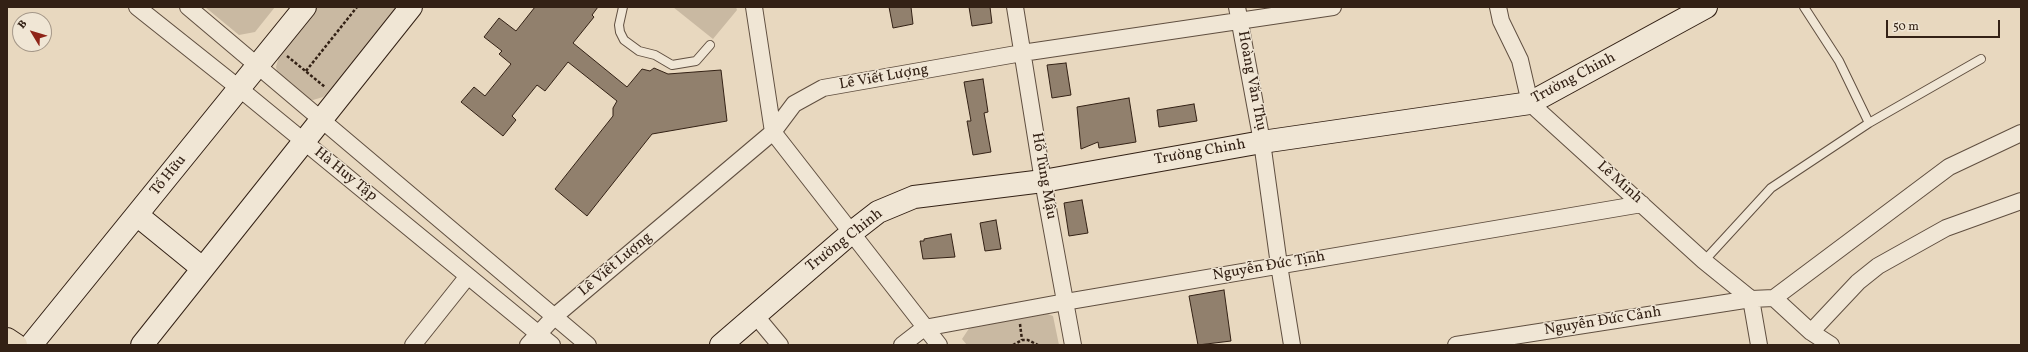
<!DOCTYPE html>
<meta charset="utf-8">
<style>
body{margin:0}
#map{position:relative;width:2028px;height:352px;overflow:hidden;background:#e8d8bf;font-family:Vollkorn,serif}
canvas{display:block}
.frame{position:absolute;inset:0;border:8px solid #332115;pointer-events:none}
.north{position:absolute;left:12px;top:12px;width:40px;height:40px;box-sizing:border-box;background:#f0e6d5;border:1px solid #a49788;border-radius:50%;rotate:308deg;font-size:11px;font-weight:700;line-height:16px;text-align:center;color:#332115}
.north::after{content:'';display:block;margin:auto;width:14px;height:18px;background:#8f2418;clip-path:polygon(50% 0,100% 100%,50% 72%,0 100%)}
.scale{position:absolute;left:1886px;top:20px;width:114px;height:18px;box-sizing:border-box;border:2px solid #332115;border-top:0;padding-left:5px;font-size:12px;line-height:14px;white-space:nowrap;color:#332115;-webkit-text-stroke:3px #f0e6d5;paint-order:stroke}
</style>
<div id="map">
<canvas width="2028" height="352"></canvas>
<div class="frame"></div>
<div class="north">B</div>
<div class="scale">50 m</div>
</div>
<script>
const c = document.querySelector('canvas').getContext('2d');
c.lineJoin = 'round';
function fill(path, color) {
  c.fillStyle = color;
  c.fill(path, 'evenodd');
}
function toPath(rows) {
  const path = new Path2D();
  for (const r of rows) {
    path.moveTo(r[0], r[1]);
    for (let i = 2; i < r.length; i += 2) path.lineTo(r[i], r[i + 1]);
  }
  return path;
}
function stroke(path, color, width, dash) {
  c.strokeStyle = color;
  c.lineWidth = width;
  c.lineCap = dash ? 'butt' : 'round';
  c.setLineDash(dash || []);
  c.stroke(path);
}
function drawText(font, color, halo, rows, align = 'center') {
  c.font = font + ' Vollkorn,serif';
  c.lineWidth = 3;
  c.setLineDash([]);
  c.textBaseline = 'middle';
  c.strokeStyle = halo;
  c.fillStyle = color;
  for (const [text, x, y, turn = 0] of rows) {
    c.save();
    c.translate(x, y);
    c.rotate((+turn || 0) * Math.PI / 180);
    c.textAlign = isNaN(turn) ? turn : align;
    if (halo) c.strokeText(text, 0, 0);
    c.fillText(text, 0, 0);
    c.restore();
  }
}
const green = toPath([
 [205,7,275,7,255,32,239,35],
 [317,7,398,7,332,89,323,97,313,100,307,99,278,75,276,67,280,53],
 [673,7,736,7,737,10,713,39],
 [1040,311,1053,316,1059,345,967,345,962,339,972,324]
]);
const building = toPath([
 [535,7,598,7,592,15,594,17,573,43,627,87,642,69,650,71,654,68,668,74,721,70,727,121,652,134,587,216,555,189,613,116,613,108,617,101,568,62,545,91,537,85,512,116,516,120,503,136,461,102,474,87,485,96,511,64,499,54,502,51,484,37,499,18,516,31,535,7],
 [889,7,911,7,913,24,893,28,889,7],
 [969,7,990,7,992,23,972,26,969,7],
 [1066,63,1071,95,1052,98,1047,65,1066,63],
 [983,79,988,112,984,113,991,152,973,155,967,121,971,121,964,82,983,79],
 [1129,98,1136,142,1099,148,1098,142,1081,149,1077,107,1129,98],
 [1194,104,1197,121,1159,127,1157,110,1194,104],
 [1082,200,1088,233,1069,236,1064,203,1082,200],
 [996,220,1001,249,985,251,980,223,996,220],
 [951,234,955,257,923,259,920,241,924,241,924,239,951,234],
 [1224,290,1231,341,1198,345,1189,296,1224,290]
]);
const path = toPath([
 [287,56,325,87],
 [306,71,357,7],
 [1020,324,1022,340],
 [1013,345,1022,340,1028,340,1038,345]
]);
const lane = toPath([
 [623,7,619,25,620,32,624,40,639,51,655,55,672,65,696,61,710,45],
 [1804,7,1839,61,1869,123],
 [1704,261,1771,188,1869,123,1981,59]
]);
const street = toPath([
 [137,7,240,89,552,345],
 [188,7,588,345],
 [754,7,773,132,939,345],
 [1015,7,1043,181,1073,345],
 [1237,7,1262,142,1279,265,1292,345],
 [1498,7,1501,21,1520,60,1530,103,1704,261,1751,299,1759,345],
 [1774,298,1949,167,2021,133],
 [755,315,780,345],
 [1811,332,1858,282,1878,266,1946,228,2021,201],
 [413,345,468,276],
 [528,345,555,316,773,132,794,104,823,88,1022,53,1333,7],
 [902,345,924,328,1065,302,1642,204],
 [1456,345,1751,299,1774,298,1811,332,1831,345]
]);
const secondary = toPath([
 [137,215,202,268],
 [31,345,305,7],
 [142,345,411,7],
 [721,345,851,233,878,212,914,197,1043,181,1262,142,1530,103,1706,7]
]);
const highway = toPath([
 [7,339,16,345]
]);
const streetNames = [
 ["Lê Viết Lượng",884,78,-10],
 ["Trường Chinh",1574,79,-28],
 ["Hoàng Văn Thụ",1251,81,79],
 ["Trường Chinh",1200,153,-10],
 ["Hà Huy Tập",345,175,39],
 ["Tố Hữu",169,176,-51],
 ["Hồ Tùng Mậu",1043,176,80],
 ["Lê Minh",1619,183,42],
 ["Trường Chinh",845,241,-38],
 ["Lê Viết Lượng",616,265,-40],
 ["Nguyễn Đức Tịnh",1269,267,-10],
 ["Nguyễn Đức Cảnh",1603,322,-9]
];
fill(green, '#c9b9a2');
fill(building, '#91806d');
stroke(building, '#332115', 1);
stroke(lane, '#604f40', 10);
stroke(street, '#604f40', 18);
stroke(secondary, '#332115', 24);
stroke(highway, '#332115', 24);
stroke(path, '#332115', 2.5, [3, 2]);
stroke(lane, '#f0e6d5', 8);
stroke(street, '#f0e6d5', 16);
stroke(secondary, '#f0e6d5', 22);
stroke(highway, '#e8d8bf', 22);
drawText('15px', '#332115', '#f0e6d5', streetNames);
</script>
